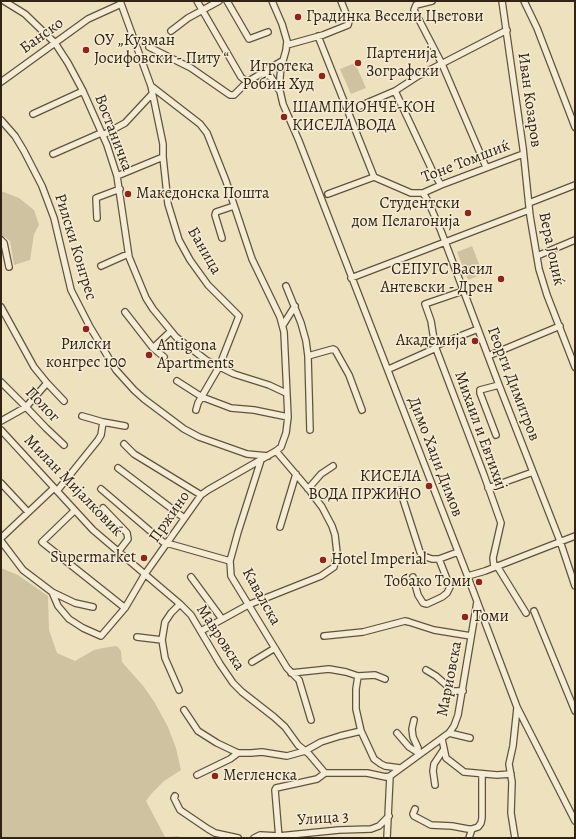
<!DOCTYPE html>
<meta charset="utf-8">
<style>
body{margin:0}
#map{position:relative;width:576px;height:839px;overflow:hidden;background:#eee2be;font-family:Alegreya,serif}
canvas{display:block}
.frame{position:absolute;inset:0;border:2px solid #302313;pointer-events:none}
</style>
<div id="map">
<canvas width="576" height="839"></canvas>
<div class="frame"></div>
</div>
<script>
const c = document.querySelector('canvas').getContext('2d');
c.lineJoin = 'round';
function fill(path, color) {
  c.fillStyle = color;
  c.fill(path, 'evenodd');
}
function toPath(rows) {
  const path = new Path2D();
  for (const r of rows) {
    path.moveTo(r[0], r[1]);
    for (let i = 2; i < r.length; i += 2) path.lineTo(r[i], r[i + 1]);
  }
  return path;
}
function stroke(path, color, width, dash) {
  c.strokeStyle = color;
  c.lineWidth = width;
  c.lineCap = dash ? 'butt' : 'round';
  c.setLineDash(dash || []);
  c.stroke(path);
}
function drawText(font, color, halo, rows, align = 'center') {
  c.font = font + ' Alegreya,serif';
  c.lineWidth = 3;
  c.setLineDash([]);
  c.textBaseline = 'middle';
  c.strokeStyle = halo;
  c.fillStyle = color;
  for (const [text, x, y, turn = 0] of rows) {
    c.save();
    c.translate(x, y);
    c.rotate((+turn || 0) * Math.PI / 180);
    c.textAlign = isNaN(turn) ? turn : align;
    if (halo) c.strokeText(text, 0, 0);
    c.fillText(text, 0, 0);
    c.restore();
  }
}
const green = toPath([
 [355,63,366,88,351,94,340,69],
 [1,191,19,198,34,210,39,225,34,234,30,260,14,265,10,241,5,237,1,237],
 [472,246,483,274,468,280,457,252],
 [1,568,18,575,48,596,49,630,57,653,75,661,94,650,103,648,115,646,118,647,121,651,122,662,144,687,155,703,168,727,176,748,181,770,164,781,152,793,146,801,165,837,178,836,182,838,1,838]
]);
const minor = toPath([
 [4,1,25,14,55,43,68,63,83,91,107,145,117,176,129,257,146,298,153,309,176,337,206,360,234,374,269,385,286,393],
 [197,1,241,77,247,82],
 [227,1,249,39,268,32],
 [272,1,282,24,287,41,286,50,281,68,280,77,280,91,283,104,299,141,466,572,517,707,575,821],
 [432,1,416,5,414,10,442,64,486,167],
 [502,1,523,148,530,216,539,269,547,295,575,367],
 [524,1,537,28,575,127],
 [171,31,188,18,219,1],
 [318,36,374,177],
 [287,45,323,35,348,25,349,21,341,1],
 [149,47,191,68,230,95,234,95,247,82,262,73,271,77,279,90],
 [262,73,282,61],
 [1,82,88,19,121,4],
 [151,86,163,144,163,157,168,204,179,240,190,260,208,285,239,316,219,367,198,403,196,410],
 [395,91,432,170,441,185],
 [348,111,395,91,418,76,507,30],
 [33,114,83,91],
 [1,120,15,136,24,151,42,186,54,218,71,290,90,327,116,370,134,390,144,399,184,429,199,437,247,454,268,456],
 [103,135,125,123,152,94],
 [53,154,101,133],
 [117,176,163,157],
 [423,193,428,201,441,231,499,385,560,541,575,586],
 [328,194,374,177,411,193,423,193,441,185,523,154],
 [529,203,575,185],
 [97,218,96,198,120,189],
 [222,238,215,215,216,212,234,206],
 [1,240,4,243,9,267],
 [537,256,575,240],
 [101,266,128,254],
 [351,278,529,210],
 [286,286,301,323,306,341,308,356,310,430],
 [463,291,425,304,431,321,435,346,484,475,501,523,493,558,494,567],
 [1,307,34,367,47,383,64,401],
 [125,312,153,348,164,357],
 [283,325,295,306],
 [435,346,478,329],
 [153,348,171,331],
 [308,356,333,349,335,350,349,375,362,410],
 [488,356,560,326],
 [389,369,436,348],
 [177,381,202,397,231,408,254,410,288,417],
 [1,382,26,407,46,428,64,445],
 [82,416,103,422,125,426],
 [1,421,26,407,47,383],
 [1,430,93,530,180,604,191,615,220,664,233,683,242,692,274,717,285,727,298,745,309,754,325,773,367,773,386,777,390,776,449,733,454,726,458,715,477,602],
 [496,435,480,393,480,390,499,385],
 [124,444,134,454,201,495],
 [261,460,238,532,230,561,231,576,287,668,299,680,311,720],
 [118,468,184,518],
 [1,483,28,512],
 [488,488,533,472],
 [101,489,163,542,230,561],
 [308,489,321,474,333,466],
 [400,490,420,552,423,556,432,559,439,559,458,552],
 [57,491,98,440,101,435,103,422],
 [103,508,127,533,128,539,118,552],
 [74,511,42,542,125,608],
 [280,527,296,474],
 [1,538,54,488],
 [1,541,23,570,52,592,58,606,69,619,83,628,101,636,125,608,145,574,201,495,208,490,276,451,281,447,286,433,288,417,284,332,280,317,252,259,226,181,207,133,200,124,151,86,120,1],
 [497,566,526,613],
 [468,576,485,571,575,536],
 [191,577,222,619],
 [413,577,418,595,423,603,427,604,442,597,447,593,450,587,439,559],
 [52,592,75,603,93,607],
 [534,611,575,711],
 [201,631,248,605,321,576,334,567,337,553,335,535,332,526,322,507,310,491,276,451],
 [324,636,363,632,405,621,409,622,434,630,471,636],
 [137,637,162,640,165,622,171,613,180,604],
 [162,640,165,658,179,690],
 [252,662,275,648],
 [426,670,436,676,453,691,463,691],
 [291,673,329,669,346,672,358,676,375,675,385,679],
 [358,676,356,689,356,709,361,731,368,746,374,759,381,764,385,766,400,768],
 [184,710,198,731,217,743,238,753,251,753,262,752,287,756,305,751,321,742,340,736,361,731],
 [414,720,412,729,413,737,418,748,418,752],
 [397,733,409,747,420,754],
 [449,733,470,738],
 [442,739,446,758,464,772,497,775,511,774],
 [197,775,230,759,238,753],
 [435,785,433,771,434,764,444,749],
 [175,796,174,798,180,810,208,829,215,833,238,838],
 [415,809,413,814,414,816,431,825,452,826,468,829,472,829,478,827,481,823,482,818,482,774],
 [254,838,260,835,279,836,339,830,371,829,379,826,389,816],
 [279,838,275,790,276,788,317,779,325,773],
 [387,838,390,776],
 [469,838,472,829],
 [515,838,511,813,512,782,509,764,513,746,517,708]
]);
const markers = [
 [298,17,4,"#8f2418"],
 [86,50,4,"#8f2418"],
 [358,63,4,"#8f2418"],
 [322,76,4,"#8f2418"],
 [284,117,4,"#8f2418"],
 [128,194,4,"#8f2418"],
 [468,213,4,"#8f2418"],
 [501,279,4,"#8f2418"],
 [86,329,4,"#8f2418"],
 [475,341,4,"#8f2418"],
 [149,355,4,"#8f2418"],
 [429,486,4,"#8f2418"],
 [144,558,4,"#8f2418"],
 [323,560,4,"#8f2418"],
 [479,582,4,"#8f2418"],
 [465,617,4,"#8f2418"],
 [215,776,4,"#8f2418"]
];
const poiNames = [
 ["Градинка Весели Цветови",306,17],
 ["ОУ „Кузман",94,41],
 ["Јосифовски - Питу “",94,59],
 ["Партенија",366,54],
 ["Зографски",366,72],
 ["Игротека",314,67,"right"],
 ["Робин Худ",314,85,"right"],
 ["ШАМПИОНЧЕ-КОН",292,108],
 ["КИСЕЛА ВОДА",292,126],
 ["Македонска Пошта",136,194],
 ["Студентски",460,204,"right"],
 ["дом Пелагонија",460,222,"right"],
 ["СЕПУГС Васил",493,270,"right"],
 ["Антевски - Дрен",493,288,"right"],
 ["Академија",467,341,"right"],
 ["Рилски",86,345,"center"],
 ["конгрес 100",86,363,"center"],
 ["Antigona",157,346],
 ["Apartments",157,364],
 ["КИСЕЛА",421,477,"right"],
 ["ВОДА ПРЖИНО",421,495,"right"],
 ["Supermarket",136,558,"right"],
 ["Hotel Imperial",331,560],
 ["Тобако Томи",471,582,"right"],
 ["Томи",473,617],
 ["Мегленска",223,776]
];
const streetNames = [
 ["Банско",42,36,-36],
 ["Иван Козаров",529,100,82],
 ["Востаничка",113,133,69],
 ["Тоне Томшиќ",466,162,-21],
 ["Рилски Конгрес",75,247,73],
 ["Вера Јоциќ",551,249,78],
 ["Баница",204,251,60],
 ["Георги Димитров",513,384,69],
 ["Полог",42,405,46],
 ["Михаил и Евтихиј",480,431,70],
 ["Димо Хаџи Димов",435,457,69],
 ["Милан Мијалковиќ",73,486,46],
 ["Пржино",170,517,-55],
 ["Кавалска",261,597,61],
 ["Мавровска",220,638,57],
 ["Мариовска",450,679,-79],
 ["Улица 3",323,819,-4]
];
fill(green, '#cec2a1');
stroke(minor, '#60533e', 8);
stroke(minor, '#f4ecd5', 5.5);
for (const [x, y, r, color] of markers) {
  const dot = new Path2D();
  dot.arc(x, y, r, 0, 2 * Math.PI);
  c.fillStyle = color;
  c.fill(dot);
  stroke(dot, '#f4ecd5', 1.5);
}
drawText('16px', '#302313', '#f4ecd5', poiNames, 'left');
drawText('16px', '#302313', '#f4ecd5', streetNames);
</script>
